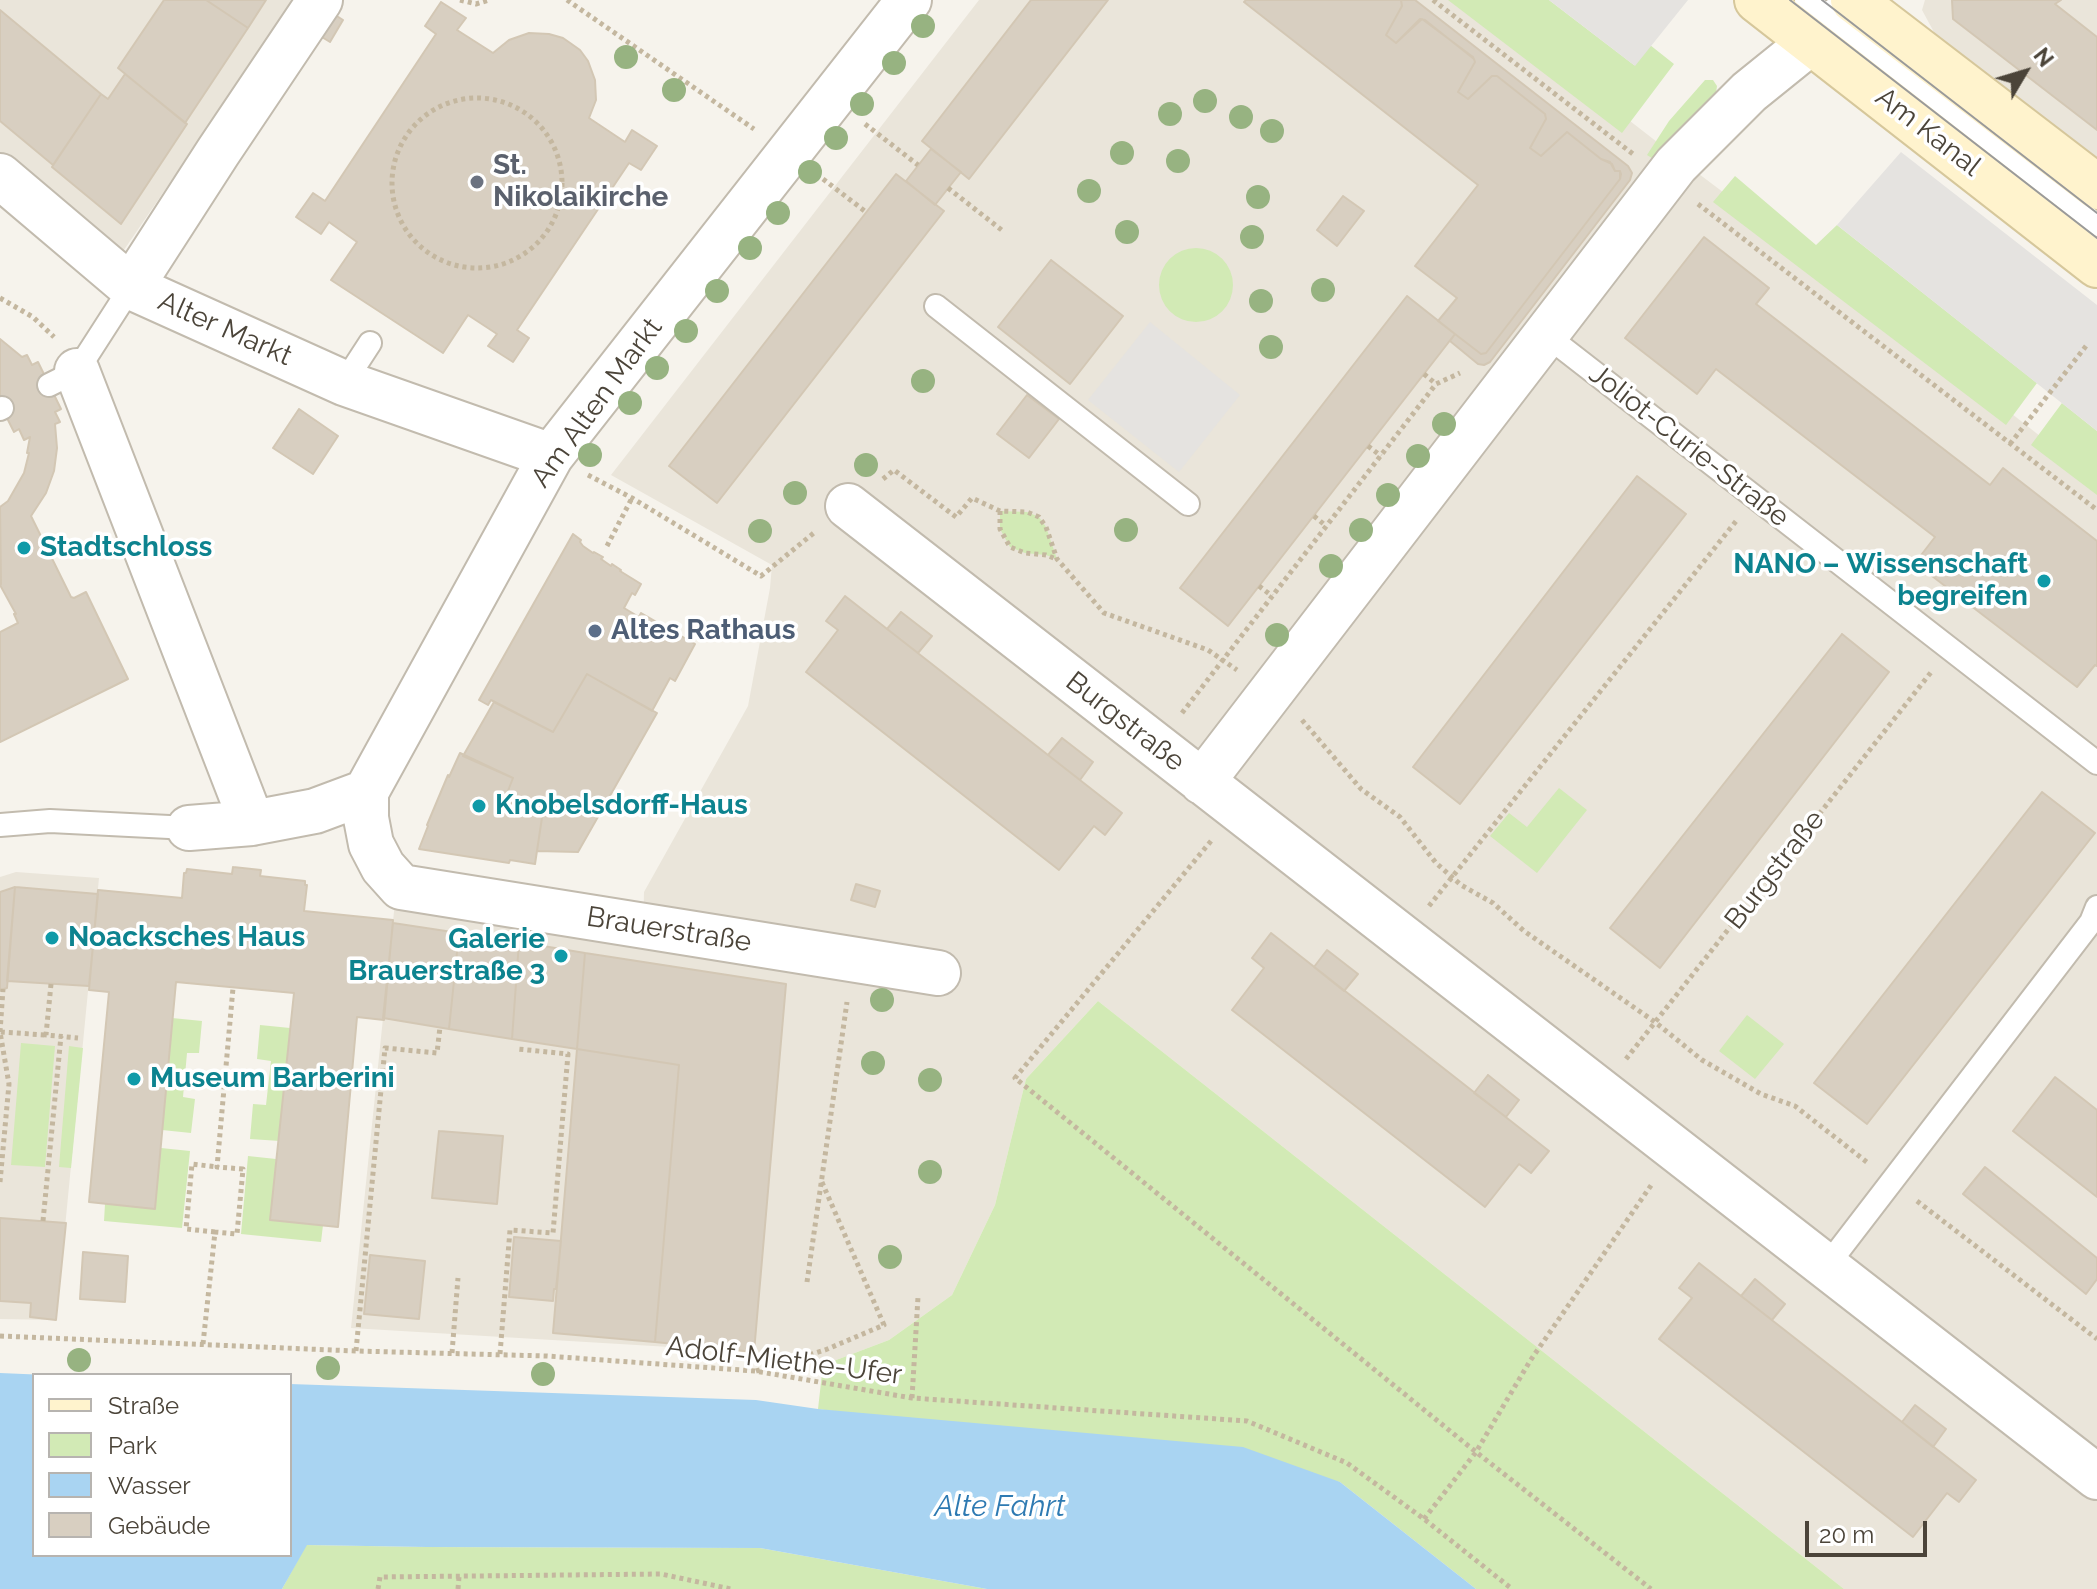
<!DOCTYPE html>
<meta charset="utf-8">
<style>
body{margin:0}
#map{position:relative;width:2097px;height:1589px;overflow:hidden;background:#f6f3ec;font-family:Raleway,sans-serif}
canvas{display:block}
.legend{position:absolute;left:32px;top:1373px;width:260px;height:184px;box-sizing:border-box;background:#fff;border:2px solid #b7b4b0;margin:0;padding:10px 14px;list-style:none;font-size:24px;color:#4b4439}
.legend li{display:flex;align-items:center;gap:16px;height:40px}
.legend b{width:40px;border:2px solid #b7b4b0}
.north{position:absolute;left:1985px;top:32px;width:80px;height:80px;-webkit-text-stroke:6px #fff;paint-order:stroke;rotate:52deg;font-size:22px;font-weight:700;line-height:32px;text-align:center;color:#4b4439}
.north::after{content:'';display:block;margin:auto;width:28px;height:36px;background:#4b4439;clip-path:polygon(50% 0,100% 100%,50% 72%,0 100%)}
.scale{position:absolute;left:1805px;top:1521px;width:122px;height:36px;box-sizing:border-box;border:4px solid #4b4439;border-top:0;padding-left:10px;font-size:24px;line-height:28px;white-space:nowrap;color:#4b4439;-webkit-text-stroke:6px #fff;paint-order:stroke}
</style>
<div id="map">
<canvas width="2097" height="1589"></canvas>
<ul class="legend">
<li><b style="height:10px;background:#fff3cd"></b>Straße</li>
<li><b style="height:22px;background:#d2eab5"></b>Park</li>
<li><b style="height:22px;background:#a9d4f2"></b>Wasser</li>
<li><b style="height:22px;background:#d8cfc1"></b>Gebäude</li>
</ul>
<div class="north">N</div>
<div class="scale">20 m</div>
</div>
<script>
const c = document.querySelector('canvas').getContext('2d');
c.lineJoin = 'round';
function fill(path, color) {
  c.fillStyle = color;
  c.fill(path, 'evenodd');
}
function toPath(rows) {
  const path = new Path2D();
  for (const r of rows) {
    if (r.length === 3) {
      path.moveTo(r[0] + r[2], r[1]);
      path.arc(r[0], r[1], r[2], 0, 2 * Math.PI);
      continue;
    }
    path.moveTo(r[0], r[1]);
    for (let i = 2; i < r.length; i += 2) path.lineTo(r[i], r[i + 1]);
  }
  return path;
}
function stroke(path, color, width, dash) {
  c.strokeStyle = color;
  c.lineWidth = width;
  c.lineCap = dash ? 'butt' : 'round';
  c.setLineDash(dash || []);
  c.stroke(path);
}
function drawText(font, color, halo, rows, align = 'center') {
  c.font = font + ' Raleway,sans-serif';
  c.lineWidth = 7;
  c.setLineDash([]);
  c.textBaseline = 'middle';
  c.strokeStyle = halo;
  c.fillStyle = color;
  for (const [text, x, y, turn = 0] of rows) {
    c.save();
    c.translate(x, y);
    c.rotate((+turn || 0) * Math.PI / 180);
    c.textAlign = isNaN(turn) ? turn : align;
    if (halo) c.strokeText(text, 0, 0);
    c.fillText(text, 0, 0);
    c.restore();
  }
}
const residential = toPath([
 [0,0,295,0,115,263,0,173],
 [979,0,1474,0,1679,159,1884,313,2097,481,2097,1589,1844,1589,1098,1001,1026,1079,995,1205,952,1295,889,1340,823,1365,754,1352,351,1328,395,902,643,940,644,892,748,706,770,588,772,565,611,475],
 [1925,0,2097,0,2097,158,1935,34,1922,10],
 [16,872,99,878,56,1320,0,1319,0,877]
]);
const green = toPath([
 [1448,0,1549,0,1634,65,1650,45,1674,64,1622,133],
 [1705,80,1713,80,1717,86,1716,93,1713,102,1655,160,1647,155,1669,121],
 [1735,176,1816,245,1837,225,2037,383,2006,425,1713,202],
 [1196,285,37],
 [2062,403,2097,431,2097,495,2031,445],
 [1000,511,1027,512,1039,517,1046,527,1057,559,1046,555,1025,553,1010,547,1000,529],
 [1559,788,1587,810,1537,873,1490,836,1509,813,1527,827],
 [1098,1001,1844,1589,1476,1589,1340,1482,818,1409,823,1365,889,1340,952,1295,995,1205,1026,1079],
 [1747,1015,1784,1044,1755,1079,1719,1051],
 [172,1018,202,1021,199,1053,187,1053,183,1097,195,1099,191,1133,162,1130],
 [260,1025,290,1028,280,1141,250,1139,253,1104,266,1105,271,1061,257,1059],
 [21,1043,55,1046,45,1167,11,1165],
 [69,1046,83,1048,71,1168,59,1167],
 [161,1148,190,1151,182,1228,104,1221,105,1204],
 [248,1156,276,1159,271,1220,323,1225,321,1242,241,1234],
 [306,1545,426,1547,760,1548,987,1589,282,1589]
]);
const parking = toPath([
 [1549,0,1688,0,1635,66],
 [1901,152,2097,305,2097,431,1837,225],
 [1150,322,1240,395,1179,472,1088,400]
]);
const water = toPath([
 [0,1373,47,1375,34,1375,34,1555,290,1555,290,1384,756,1400,818,1409,1243,1447,1340,1482,1476,1589,987,1589,760,1548,426,1547,307,1545,282,1589,0,1589]
]);
const building = toPath([
 [164,0,206,0,248,28,185,123,118,68,164,0],
 [206,0,266,0,248,28,206,0],
 [1031,0,1108,0,969,179,922,141,1031,0],
 [1246,0,1401,0,1402,6,1386,35,1396,43,1422,19,1473,57,1475,62,1458,92,1468,99,1492,76,1497,76,1545,114,1546,119,1530,148,1541,156,1567,132,1601,159,1612,164,1615,171,1620,171,1620,179,1486,353,1481,354,1438,321,1457,298,1415,266,1478,185,1244,2,1246,0],
 [1401,0,1415,0,1628,166,1632,173,1630,180,1490,362,1484,365,1478,364,1450,341,1455,334,1481,354,1486,353,1620,179,1621,174,1620,171,1615,171,1610,162,1601,159,1567,132,1541,156,1530,148,1546,119,1545,114,1497,76,1492,76,1468,99,1458,92,1475,62,1474,59,1425,20,1420,19,1396,43,1386,35,1402,6,1401,0],
 [1952,0,2061,0,2055,4,2097,37,2097,130,1953,19,1952,0],
 [441,2,466,18,457,30,493,53,509,40,529,33,549,34,563,38,573,45,580,50,588,61,595,80,596,100,589,118,625,142,632,130,657,146,641,170,629,163,517,330,529,338,513,362,488,346,497,334,468,315,443,353,331,280,357,242,329,222,321,234,296,217,313,193,325,201,436,34,425,26,441,2],
 [326,9,343,20,330,42,312,31,326,9],
 [0,10,101,94,53,165,0,121,0,10],
 [125,74,187,124,121,224,52,167,101,94,108,99,125,74],
 [931,149,961,172,935,205,906,181,931,149],
 [896,174,944,211,717,503,669,466,896,174],
 [1343,196,1364,211,1337,246,1317,230,1343,196],
 [1704,237,1769,288,1756,304,1990,485,2003,468,2097,541,2097,666,2095,665,2077,687,1915,563,1935,537,1716,369,1697,394,1625,338,1704,237],
 [1051,260,1123,316,1070,384,998,327,1051,260],
 [1407,296,1455,334,1228,626,1180,588,1407,296],
 [0,339,22,357,27,355,32,365,38,362,61,409,55,412,60,422,55,424,57,448,54,471,46,493,31,516,71,597,74,598,86,592,128,679,0,742,0,632,18,623,14,614,16,614,0,585,1,584,0,507,8,501,24,473,29,453,27,453,30,437,24,440,19,429,14,432,0,404,0,339],
 [1027,395,1059,419,1029,458,997,434,1027,395],
 [299,409,338,436,313,474,273,448,299,409],
 [1637,476,1686,514,1460,804,1413,767,1637,476],
 [573,534,581,540,580,542,583,546,593,553,594,552,603,557,601,559,611,566,612,564,621,570,620,571,641,584,635,595,632,593,624,608,639,617,641,613,695,644,675,681,670,678,652,711,587,674,553,732,491,700,488,705,479,700,573,534],
 [845,596,1122,813,1105,835,1094,826,1059,870,806,672,838,630,826,621,845,596],
 [901,612,932,636,918,653,887,629,901,612],
 [1842,634,1889,672,1660,968,1610,928,1842,634],
 [587,674,657,713,578,852,537,851,543,811,504,801,513,778,463,756,494,702,553,732,587,674],
 [1062,738,1093,762,1080,780,1048,755,1062,738],
 [460,753,513,778,504,801,543,811,535,864,510,860,509,863,419,849,428,826,427,825,448,775,449,777,460,753],
 [2042,792,2095,833,1867,1124,1814,1083,2042,792],
 [233,867,261,870,260,876,305,881,305,885,307,885,304,911,393,920,384,1020,357,1017,338,1227,270,1220,294,993,176,982,155,1209,89,1202,109,992,89,990,98,890,182,898,184,873,186,873,187,869,232,874,233,867],
 [856,884,880,891,875,907,851,900,856,884],
 [15,887,7,988,0,990,0,892,15,887],
 [15,887,98,894,89,986,7,981,15,887],
 [393,923,459,933,449,1029,383,1018,393,923],
 [459,933,519,942,512,1039,449,1029,459,933],
 [1271,933,1549,1151,1531,1173,1519,1164,1485,1207,1232,1010,1264,968,1252,958,1271,933],
 [519,942,585,953,577,1049,512,1039,519,942],
 [1327,950,1358,974,1344,991,1314,967,1327,950],
 [585,953,786,984,754,1352,655,1342,679,1065,577,1049,585,953],
 [577,1049,679,1065,655,1342,553,1333,577,1049],
 [1488,1075,1519,1100,1506,1117,1474,1093,1488,1075],
 [2055,1077,2097,1110,2097,1197,2013,1131,2055,1077],
 [439,1131,503,1136,497,1204,432,1198,439,1131],
 [1985,1167,2097,1258,2097,1279,2086,1294,1963,1194,1985,1167],
 [0,1218,66,1223,56,1320,30,1317,31,1303,0,1301,0,1218],
 [514,1237,561,1241,556,1289,554,1289,553,1301,509,1297,514,1237],
 [83,1252,128,1256,125,1302,80,1299,83,1252],
 [370,1255,425,1261,419,1319,364,1314,370,1255],
 [1699,1263,1976,1480,1959,1502,1947,1493,1913,1537,1659,1339,1692,1298,1679,1288,1699,1263],
 [1755,1279,1785,1304,1772,1320,1741,1296,1755,1279],
 [1915,1405,1946,1429,1933,1447,1902,1422,1915,1405]
]);
const path = toPath([
 [460,0,476,4,489,0],
 [567,0,754,129],
 [1433,0,1633,154],
 [477,183,85],
 [865,124,918,165],
 [823,179,866,212],
 [948,188,1003,231],
 [1698,204,2097,510],
 [0,298,33,317,54,337],
 [1424,374,1436,384],
 [2010,444,2086,346],
 [1368,446,1381,456],
 [588,475,632,498,761,576,815,532],
 [883,479,894,470,956,517,972,498,1000,511,1027,512,1039,517,1046,527,1057,559,1104,613,1208,650,1237,670],
 [1000,511,1000,529,1010,547,1025,553,1046,555,1056,559],
 [1314,516,1326,526],
 [607,546,632,498],
 [1259,586,1272,596],
 [1182,713,1436,384,1460,373],
 [1302,720,1361,789,1400,817,1436,863,1461,885,1493,903,1524,931,1655,1022,1702,1060,1761,1094,1795,1106,1868,1163],
 [1211,841,1015,1078,1476,1452,1651,1589],
 [1429,906,1737,520],
 [51,984,46,1035,78,1038],
 [0,1032,3,989],
 [1626,1059,1932,671],
 [0,1182,9,1084,0,1032,46,1035],
 [1917,1201,2097,1339],
 [43,1221,61,1036],
 [215,1232,186,1229,192,1164,217,1167],
 [807,1282,847,1002],
 [0,1336,356,1351,547,1356,755,1371,912,1398,1247,1421,1347,1463,1424,1519,1512,1589],
 [203,1344,215,1232,237,1234,243,1169,217,1167,233,988],
 [356,1351,385,1048,437,1053,440,1027],
 [452,1353,458,1278],
 [500,1354,510,1230,553,1233,568,1054,518,1049],
 [756,1371,825,1350,884,1325,821,1180],
 [912,1398,918,1297],
 [1424,1519,1476,1452,1530,1361,1652,1184],
 [378,1589,380,1577,661,1574,731,1589],
 [458,1589,459,1577]
]);
const lane = toPath([
 [1806,0,2097,225],
 [936,306,1188,504],
 [1546,335,2097,763],
 [344,383,370,343],
 [49,385,77,371,131,287],
 [0,409,2,408],
 [0,825,50,821,189,828],
 [1826,1267,2091,922,2097,907]
]);
const street = toPath([
 [909,0,551,456,366,792,366,818,371,844,383,867,401,887,938,973],
 [0,176,131,287,344,383,551,456],
 [131,287,218,152,320,0],
 [77,371,252,823],
 [848,506,2097,1477],
 [1202,782,1676,165,1749,92,1863,0],
 [189,828,252,823,315,811,366,792]
]);
const secondary = toPath([
 [1757,0,2097,265],
 [1853,0,2097,187]
]);
const tram = toPath([
 [1790,0,2097,238],
 [1822,0,2097,213]
]);
const trees = [
 [923,26],
 [626,57],
 [894,63],
 [674,90],
 [1205,101],
 [862,104],
 [1170,114],
 [1241,117],
 [1272,131],
 [836,138],
 [1122,153],
 [1178,161],
 [810,172],
 [1089,191],
 [1258,197],
 [778,213],
 [1127,232],
 [1252,237],
 [750,248],
 [1323,290],
 [717,291],
 [1261,301],
 [686,331],
 [1271,347],
 [657,368],
 [923,381],
 [630,403],
 [1444,424],
 [590,455],
 [1418,456],
 [866,465],
 [795,493],
 [1388,495],
 [1126,530],
 [1361,530],
 [760,531],
 [1331,566],
 [1277,635],
 [882,1000],
 [873,1063],
 [930,1080],
 [930,1172],
 [890,1257],
 [79,1360],
 [328,1368],
 [543,1374]
];
const markers = [
 [477,182,8,"#6b7280"],
 [24,548,8,"#0f9aa8"],
 [2044,581,8,"#0f9aa8"],
 [595,631,8,"#5c6f8a"],
 [479,806,8,"#0f9aa8"],
 [52,938,8,"#0f9aa8"],
 [561,956,8,"#0f9aa8"],
 [134,1079,8,"#0f9aa8"]
];
const streetNames = [
 ["Am Kanal",1928,132,38],
 ["Alter Markt",225,329,24],
 ["Am Alten Markt",597,403,-54],
 ["Joliot-Curie-Straße",1689,446,38],
 ["Burgstraße",1125,722,38],
 ["Burgstraße",1775,870,-52],
 ["Brauerstraße",669,930,9],
 ["Adolf-Miethe-Ufer",784,1361,7]
];
const worshipNames = [
 ["St.",493,166],
 ["Nikolaikirche",493,198]
];
const cultureNames = [
 ["Stadtschloss",40,548],
 ["NANO – Wissenschaft",2028,565,"right"],
 ["begreifen",2028,597,"right"],
 ["Knobelsdorff-Haus",495,806],
 ["Noacksches Haus",68,938],
 ["Galerie",545,940,"right"],
 ["Brauerstraße 3",545,972,"right"],
 ["Museum Barberini",150,1079]
];
const serviceNames = [
 ["Altes Rathaus",611,631]
];
const waterNames = [
 ["Alte Fahrt",1000,1507]
];
fill(residential, '#eae5da');
fill(green, '#d2eab5');
fill(parking, '#e5e3e0');
fill(water, '#a9d4f2');
fill(building, '#d8cfc1');
stroke(building, '#d3c7b4', 2);
stroke(lane, '#c2bbae', 26);
stroke(street, '#c2bbae', 48);
stroke(secondary, '#d6c79b', 48);
stroke(path, '#c4b79f', 5, [4, 4]);
stroke(lane, '#fff', 22);
stroke(street, '#fff', 44);
stroke(secondary, '#fff3cd', 44);
stroke(tram, '#9a9a9a', 2);
c.fillStyle = '#97b381';
for (const [x, y] of trees) {
  c.beginPath();
  c.arc(x, y, 12, 0, 2 * Math.PI);
  c.fill();
}
for (const [x, y, r, color] of markers) {
  const dot = new Path2D();
  dot.arc(x, y, r, 0, 2 * Math.PI);
  c.fillStyle = color;
  c.fill(dot);
  stroke(dot, '#fff', 3);
}
drawText('28px', '#4b4439', '#fff', streetNames);
drawText('bold 28px', '#5b616d', '#fff', worshipNames, 'left');
drawText('bold 28px', '#0d838f', '#fff', cultureNames, 'left');
drawText('bold 28px', '#4e5e75', '#fff', serviceNames, 'left');
drawText('italic 30px', '#2e7ab2', '#fff', waterNames);
</script>
